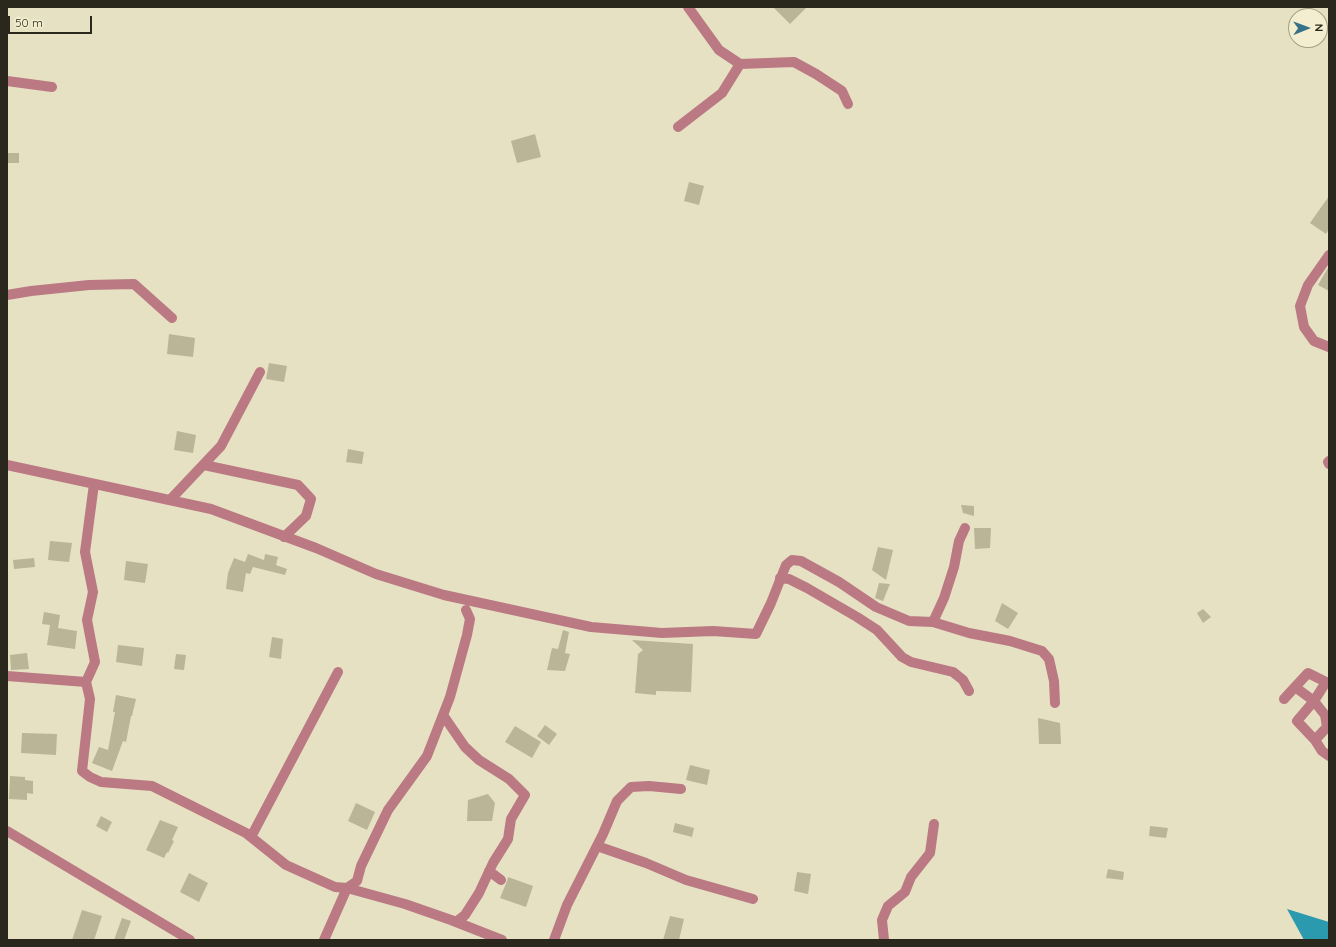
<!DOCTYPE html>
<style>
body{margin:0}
#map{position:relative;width:1336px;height:947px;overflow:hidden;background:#e6e1c2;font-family:Quicksand,sans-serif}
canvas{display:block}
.frame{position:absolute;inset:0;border:8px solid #2a281d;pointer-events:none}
.north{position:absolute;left:1288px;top:8px;width:40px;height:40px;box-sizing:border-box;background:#f3eecf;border:1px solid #a39f88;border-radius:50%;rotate:89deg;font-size:11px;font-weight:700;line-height:16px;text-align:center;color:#2a281d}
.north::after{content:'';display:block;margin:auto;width:14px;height:18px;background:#367289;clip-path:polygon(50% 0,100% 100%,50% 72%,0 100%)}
.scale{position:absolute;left:8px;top:16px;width:84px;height:18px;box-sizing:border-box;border:2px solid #2a281d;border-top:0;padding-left:5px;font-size:12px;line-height:14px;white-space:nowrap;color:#2a281d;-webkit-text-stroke:3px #f3eecf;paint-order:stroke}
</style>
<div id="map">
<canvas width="1336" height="947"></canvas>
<div class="frame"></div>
<div class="north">N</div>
<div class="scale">50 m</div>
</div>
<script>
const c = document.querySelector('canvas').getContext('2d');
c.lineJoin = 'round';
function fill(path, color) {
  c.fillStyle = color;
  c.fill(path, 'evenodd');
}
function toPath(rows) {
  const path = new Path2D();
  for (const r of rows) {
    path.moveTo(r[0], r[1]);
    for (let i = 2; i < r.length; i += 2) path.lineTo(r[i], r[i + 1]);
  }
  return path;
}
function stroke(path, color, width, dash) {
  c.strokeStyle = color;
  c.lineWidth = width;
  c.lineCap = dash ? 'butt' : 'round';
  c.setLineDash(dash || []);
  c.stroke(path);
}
const water = toPath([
 [1287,909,1329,922,1329,940,1304,940]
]);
const building = toPath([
 [773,7,807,7,790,24],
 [535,134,541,157,517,163,511,141],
 [8,153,19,153,19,163,7,163],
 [689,182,704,186,699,205,684,201],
 [1329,196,1329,229,1326,234,1310,223],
 [1329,266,1329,291,1318,285],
 [169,334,195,338,193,357,167,354],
 [269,363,287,366,284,382,266,379],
 [177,431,196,435,193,453,174,450],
 [348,449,364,452,362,464,346,462],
 [961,505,974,506,974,516,963,513],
 [974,528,991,528,990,548,975,549],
 [50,541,72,543,69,562,48,560],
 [878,547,893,550,886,580,872,570],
 [248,554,264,560,265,554,278,557,276,565,287,569,285,575,253,567,250,574,246,573,243,592,226,589,228,573,234,558,245,562],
 [34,558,35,567,14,569,13,560],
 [126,561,148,564,145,583,124,580],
 [879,583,890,584,883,601,875,598],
 [1002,603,1018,613,1008,629,995,621],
 [1203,609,1211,617,1203,623,1197,613],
 [44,612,60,615,58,628,77,631,75,649,47,645,50,625,42,624],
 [563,630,569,632,565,653,570,654,565,671,547,670,552,648,558,649],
 [272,637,283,639,281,659,269,657],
 [632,640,693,644,691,692,656,691,656,695,635,693,638,654,643,650],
 [118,645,144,648,142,666,116,662],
 [27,653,29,669,11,670,10,655],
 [176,654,186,655,184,670,174,669],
 [116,695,136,699,132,716,131,716,126,742,123,741,112,771,92,763,99,747,108,750,115,712,113,712],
 [1038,718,1060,723,1061,744,1039,744],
 [545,725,557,734,549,745,537,736],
 [515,726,541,742,532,758,505,742],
 [22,733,57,734,56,755,21,753],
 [690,765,710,770,707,785,686,780],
 [10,776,25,777,25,780,33,781,33,794,27,793,27,800,9,799],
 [488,794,495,803,492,821,467,821,468,800],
 [356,803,375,812,367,830,348,821],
 [101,816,112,822,107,832,96,826],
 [160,820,178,827,172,840,174,841,168,853,167,852,164,858,146,850],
 [675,823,694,828,692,837,673,832],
 [1150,826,1168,828,1166,838,1149,836],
 [1108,869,1124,872,1123,880,1106,878],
 [797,872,811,874,808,894,794,891],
 [189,873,208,883,199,902,180,892],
 [508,877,533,886,526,907,500,898,507,881],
 [82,910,102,916,94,940,72,940],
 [670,916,684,919,679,940,663,940],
 [122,918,131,921,124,940,114,940]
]);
const minor = toPath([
 [740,64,794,62,816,74,842,91,848,104],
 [7,81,52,87],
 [678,127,722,93,740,64,719,50,688,7],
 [1329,255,1308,285,1300,306,1304,327,1314,341,1329,347],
 [7,295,31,291,89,285,134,284,172,318],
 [1329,461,1328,462,1329,464],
 [7,465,211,509,316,548,376,574,444,595,591,627,662,633,713,631,756,634,771,603,786,565,792,560,801,561,839,582,876,607,909,621,933,622,969,633,1010,641,1042,651,1049,659,1054,681,1055,703],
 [204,465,298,485,311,499,306,516,284,537],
 [94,484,85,552,93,592,87,620,95,662,86,682,90,699,82,771,90,777,101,782,152,786,246,833,286,865,335,887,347,888,405,904,451,920,502,940],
 [170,500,221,446,260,372],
 [780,578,789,579,807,588,857,617,877,630,902,657,911,662,953,672,963,680,969,691],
 [933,622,944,598,954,567,959,541,965,528],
 [7,676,86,682],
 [1284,699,1295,687,1308,673,1326,682,1314,701,1295,687],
 [1314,701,1325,715,1327,727,1315,740,1297,721,1314,701],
 [443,715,465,747,479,760,509,779,525,795,511,819,508,839,493,863,479,893,465,915,456,922],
 [1315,740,1322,751,1329,756],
 [7,831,190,940],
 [251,837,338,672],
 [597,846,646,863,686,880,753,899],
 [489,871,501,880],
 [324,940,347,888,357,881,361,866,388,810,427,756,450,697,467,635,470,619,466,610],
 [554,940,567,905,603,834,617,801,631,787,649,786,681,789],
 [884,940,882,920,888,906,905,892,911,877,930,853,934,824]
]);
fill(water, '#2b99ae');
fill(building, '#bab597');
stroke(minor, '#ba7983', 10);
</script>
